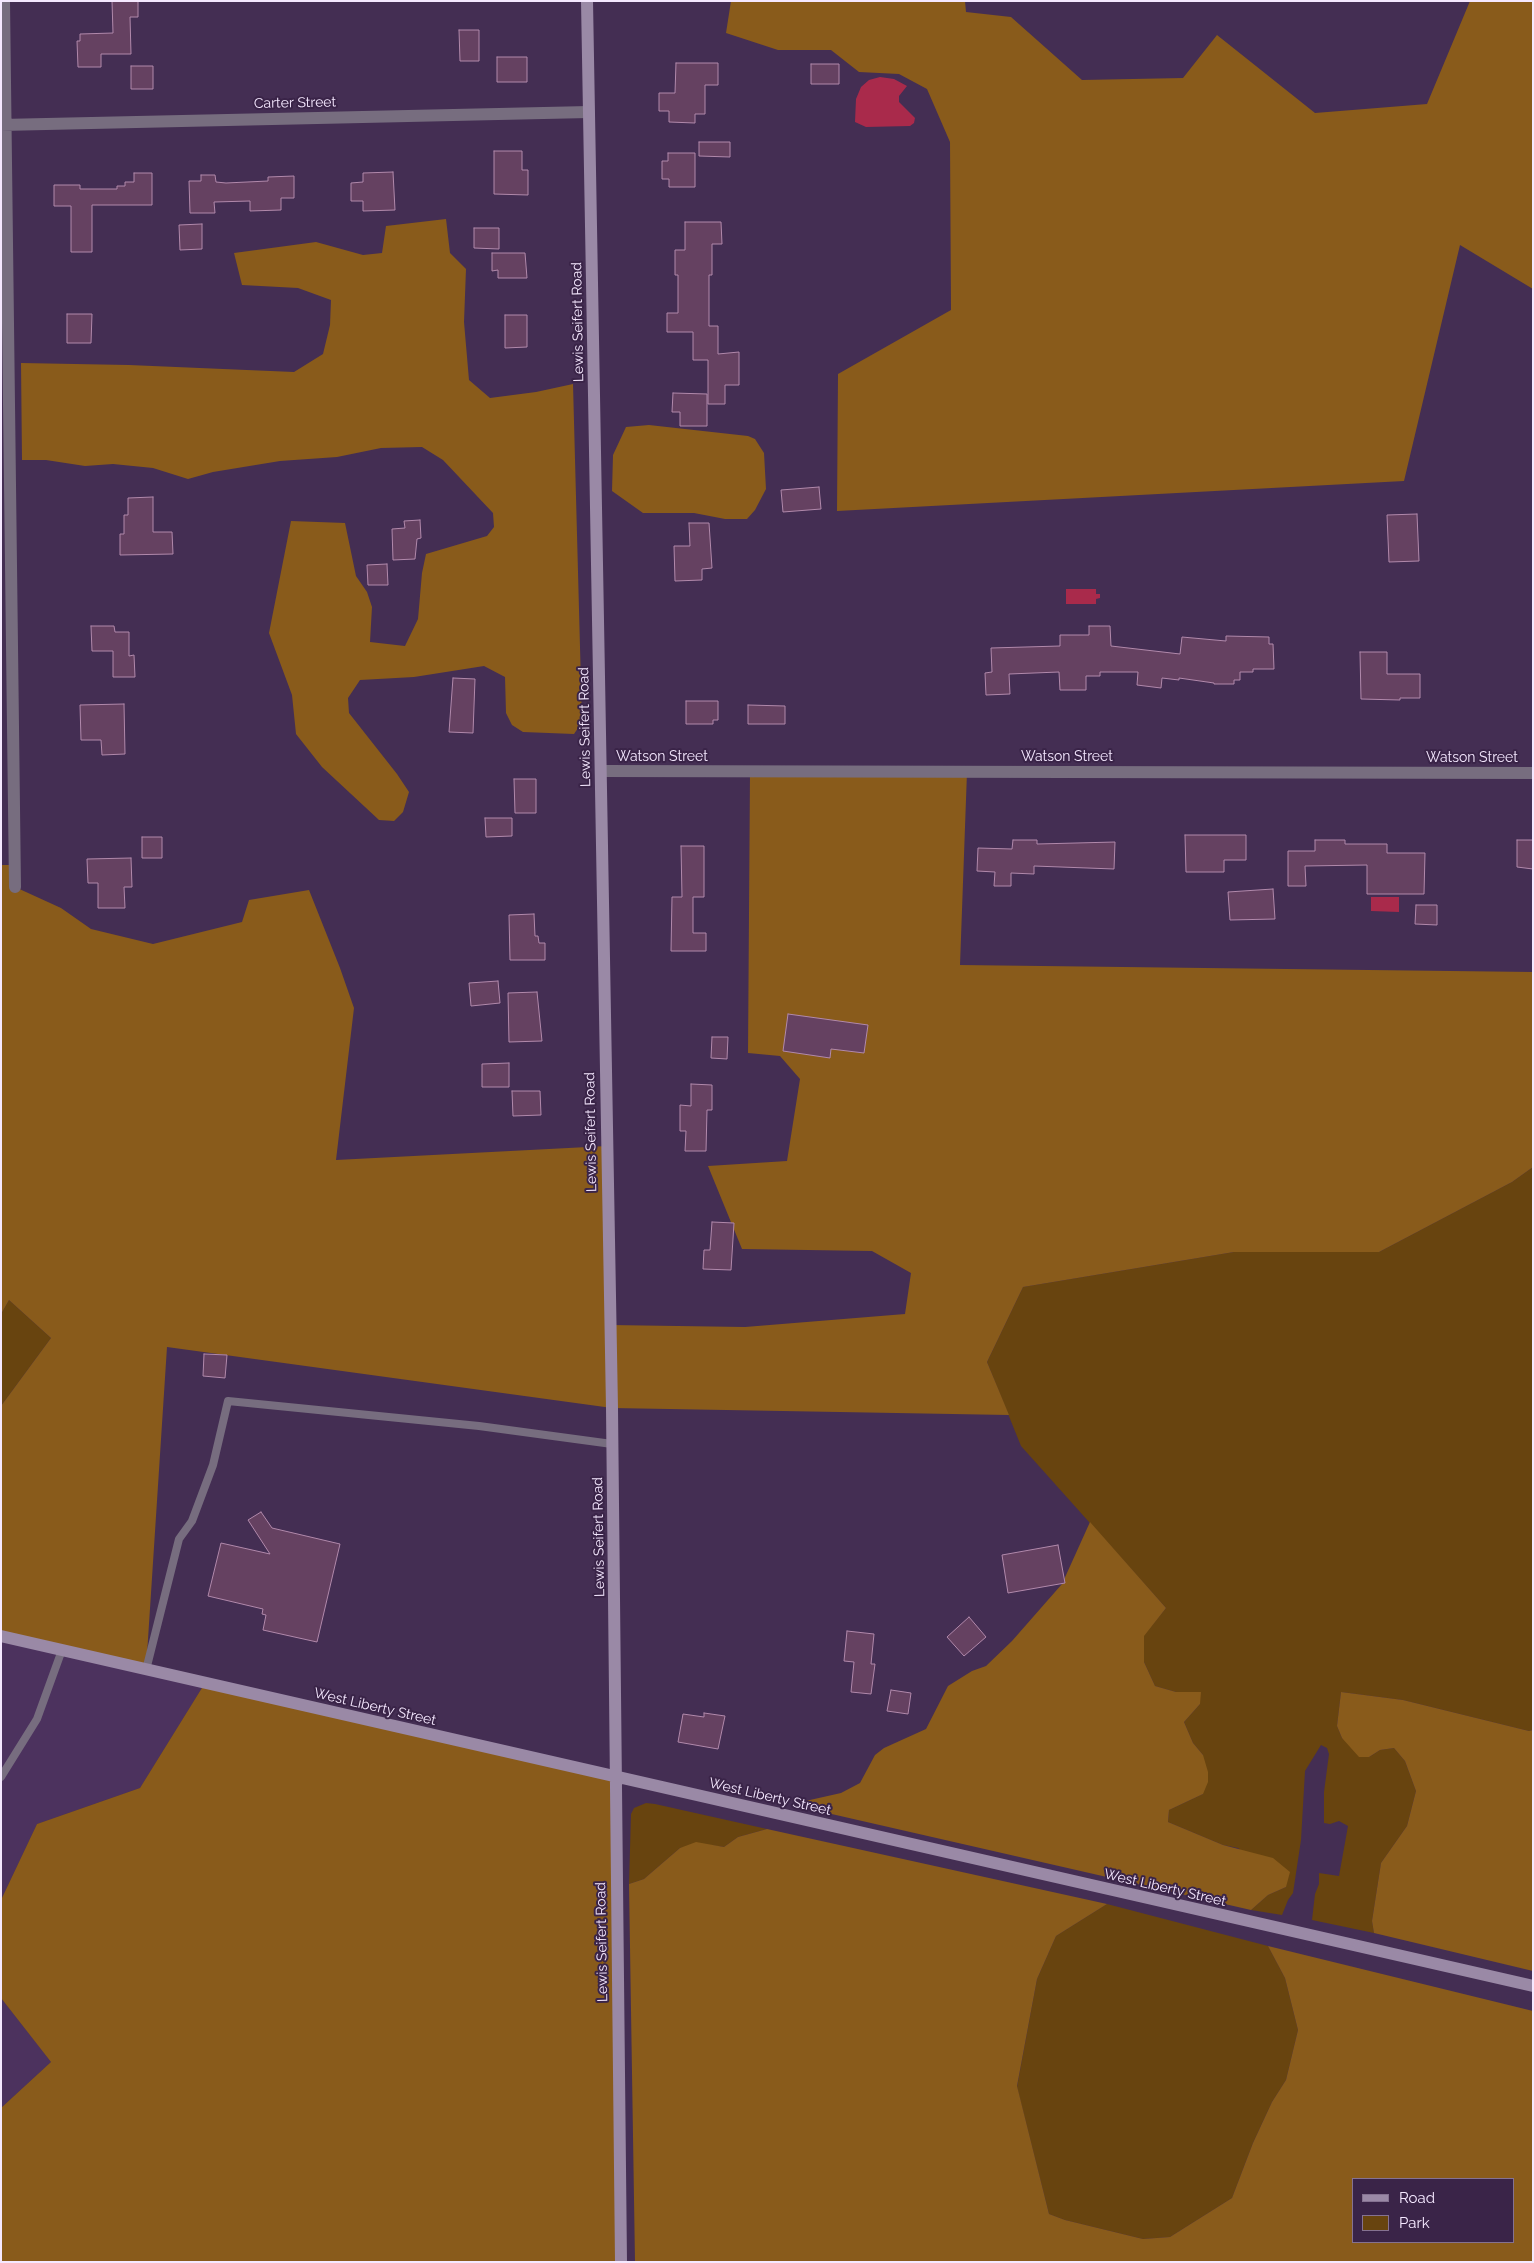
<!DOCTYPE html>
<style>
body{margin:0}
#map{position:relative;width:1534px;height:2263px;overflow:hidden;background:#442e53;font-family:Raleway,sans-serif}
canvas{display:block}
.frame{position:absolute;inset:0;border:2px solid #f5e8ff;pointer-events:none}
.legend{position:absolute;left:1352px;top:2178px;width:162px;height:65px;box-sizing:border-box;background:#3a2448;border:1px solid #857291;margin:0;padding:6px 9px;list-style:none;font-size:15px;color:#f5e8ff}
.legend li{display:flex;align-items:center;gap:10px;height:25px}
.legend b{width:25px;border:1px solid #857291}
</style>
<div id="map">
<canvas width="1534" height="2263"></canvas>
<div class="frame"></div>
<ul class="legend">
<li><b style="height:6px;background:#9a89a6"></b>Road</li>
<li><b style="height:14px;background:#68440f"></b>Park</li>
</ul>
</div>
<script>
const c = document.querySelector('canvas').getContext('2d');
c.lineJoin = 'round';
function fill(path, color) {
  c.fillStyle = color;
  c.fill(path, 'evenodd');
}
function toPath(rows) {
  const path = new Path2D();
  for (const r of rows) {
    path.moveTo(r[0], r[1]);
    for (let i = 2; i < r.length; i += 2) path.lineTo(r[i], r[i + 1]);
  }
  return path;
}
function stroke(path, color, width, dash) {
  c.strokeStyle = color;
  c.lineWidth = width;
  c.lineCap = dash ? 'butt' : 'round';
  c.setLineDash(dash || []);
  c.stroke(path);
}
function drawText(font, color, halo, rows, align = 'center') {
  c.font = font + ' Raleway,sans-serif';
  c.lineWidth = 4;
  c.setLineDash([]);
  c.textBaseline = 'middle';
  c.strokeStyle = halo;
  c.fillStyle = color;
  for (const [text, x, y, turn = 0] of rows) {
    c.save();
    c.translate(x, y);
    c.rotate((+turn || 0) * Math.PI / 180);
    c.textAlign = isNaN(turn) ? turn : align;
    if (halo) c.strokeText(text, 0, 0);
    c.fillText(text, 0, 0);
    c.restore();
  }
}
const built = toPath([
 [1,1636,205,1683,140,1788,37,1824,1,1900],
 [1,1998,51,2062,1,2108]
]);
const green = toPath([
 [1533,1167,1533,1730,1529,1731,1403,1700,1341,1692,1337,1726,1342,1738,1369,1757,1380,1750,1394,1748,1405,1761,1416,1791,1407,1826,1381,1863,1372,1921,1374,1933,1312,1920,1315,1894,1319,1884,1319,1873,1339,1876,1348,1826,1339,1821,1330,1824,1324,1823,1324,1792,1329,1754,1327,1748,1321,1745,1305,1771,1301,1840,1293,1893,1288,1900,1282,1915,1251,1910,1268,1895,1286,1887,1238,1848,1223,1845,1168,1822,1169,1810,1203,1794,1203,1755,1193,1743,1184,1722,1200,1704,1176,1692,1155,1686,1144,1662,1144,1635,1166,1608,1021,1446,987,1362,1023,1287,1234,1252,1379,1252,1512,1182],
 [9,1300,51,1338,1,1406,1,1314],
 [646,1803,655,1804,767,1829,738,1837,724,1847,710,1845,680,1848,644,1879,629,1884,631,1814,634,1808],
 [1107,1904,1268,1946,1285,1978,1298,2030,1286,2080,1272,2102,1253,2143,1232,2198,1170,2237,1143,2239,1065,2220,1049,2214,1017,2087,1037,1979,1056,1936]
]);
const forest = toPath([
 [731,1,965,1,966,12,1011,17,1082,80,1183,78,1217,35,1315,113,1427,104,1470,1,1533,1,1533,289,1460,245,1404,481,837,511,838,374,951,310,950,142,927,89,899,74,859,72,831,50,778,50,726,33],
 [446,219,450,253,466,269,464,322,469,380,490,398,536,392,573,384,582,722,574,734,523,732,512,725,506,713,505,677,484,666,414,677,360,680,348,698,349,713,397,774,409,792,403,812,394,821,379,820,322,767,296,734,292,695,269,633,291,521,345,523,356,576,367,592,372,607,370,642,405,646,418,619,422,573,426,554,487,536,494,527,493,513,443,460,422,447,381,448,337,457,280,461,213,472,188,479,153,468,113,464,85,466,46,460,22,460,21,363,129,365,294,372,323,354,330,325,331,300,298,288,242,285,234,253,316,242,363,255,382,253,386,226],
 [649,425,748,436,755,439,764,453,766,489,755,510,747,519,725,519,694,513,643,513,612,491,613,455,626,427],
 [750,772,967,772,960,965,1533,972,1533,1167,1512,1182,1379,1252,1234,1252,1023,1287,987,1362,1009,1415,612,1408,167,1347,146,1670,1,1636,1,1406,51,1338,9,1300,1,1314,1,865,15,865,15,887,61,908,91,929,153,944,242,922,249,900,309,890,340,968,354,1008,336,1160,607,1146,610,1325,745,1327,905,1314,911,1273,872,1251,742,1249,708,1166,787,1161,800,1079,780,1056,748,1053],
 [1090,1522,1166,1608,1144,1636,1144,1662,1155,1686,1176,1692,1201,1692,1200,1704,1184,1722,1193,1743,1203,1755,1208,1772,1208,1782,1203,1794,1169,1810,1168,1822,1223,1845,1273,1858,1290,1872,1286,1887,1268,1895,1251,1910,801,1807,801,1802,841,1793,860,1783,875,1755,884,1748,926,1729,948,1686,972,1671,986,1666,1012,1641,1062,1584],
 [205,1683,615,1777,621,2262,1,2262,1,2108,51,2062,1,1998,1,1900,37,1824,140,1788],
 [1341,1692,1403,1700,1529,1731,1533,1730,1533,1971,1374,1933,1372,1921,1381,1863,1407,1826,1416,1791,1405,1761,1394,1748,1380,1750,1369,1757,1359,1757,1342,1738,1337,1726],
 [767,1829,1107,1904,1056,1936,1037,1979,1017,2086,1049,2214,1065,2220,1143,2239,1170,2237,1232,2198,1253,2143,1272,2102,1286,2080,1298,2030,1285,1978,1268,1946,1533,2011,1533,2262,635,2262,629,1884,644,1879,680,1848,696,1842,724,1847,738,1837],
 [1353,2179,1513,2179,1513,2242,1353,2242]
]);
const water = toPath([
 [880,77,894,79,907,86,899,96,899,102,915,118,914,123,910,126,866,127,855,122,856,99,861,87,869,80],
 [1066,589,1096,589,1096,594,1100,594,1100,598,1096,599,1096,604,1066,604],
 [1371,897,1399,897,1399,912,1371,911]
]);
const building = toPath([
 [112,1,138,1,138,17,130,17,131,54,101,54,101,67,78,67,77,41,80,41,80,34,113,33,112,1],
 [459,30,479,30,479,61,460,61,459,30],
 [497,57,527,57,527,82,497,82,497,57],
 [676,63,718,63,718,85,705,85,705,114,695,114,695,123,669,122,669,111,659,111,659,93,675,93,676,63],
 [811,64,839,64,839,84,811,84,811,64],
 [131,66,153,66,153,89,131,89,131,66],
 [699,142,730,142,730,157,699,156,699,142],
 [494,151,522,151,522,170,528,170,528,195,494,194,494,151],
 [668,153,695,153,695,187,669,187,669,179,662,179,662,161,668,161,668,153],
 [393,172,395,210,363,211,363,201,351,201,351,183,363,182,363,173,393,172],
 [134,173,152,173,152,205,92,205,92,252,71,252,71,206,54,206,54,185,80,185,80,189,117,189,117,186,125,186,125,182,134,182,134,173],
 [201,175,215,175,216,182,226,183,268,181,268,177,294,176,294,198,281,198,281,210,250,211,250,201,214,202,215,213,190,213,189,181,201,181,201,175],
 [685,222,721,222,722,244,712,244,712,275,709,275,709,326,718,326,718,354,739,352,739,385,725,385,725,404,708,404,708,360,693,360,693,332,667,332,667,313,678,313,678,275,675,275,675,250,685,250,685,222],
 [202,224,202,249,180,250,179,225,202,224],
 [474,228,499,228,499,249,474,248,474,228],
 [492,253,525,253,527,278,498,278,498,270,492,271,492,253],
 [67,314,92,314,91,343,67,343,67,314],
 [505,315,527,315,527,347,505,348,505,315],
 [673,393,707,394,707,426,680,426,680,412,672,412,673,393],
 [819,487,821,509,783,512,781,490,819,487],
 [153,497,153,532,172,532,173,554,120,555,120,534,124,534,124,515,128,515,128,498,153,497],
 [1417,514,1419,561,1389,562,1387,515,1417,514],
 [420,520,421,538,417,539,415,559,393,560,392,529,405,528,404,521,420,520],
 [689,523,709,523,712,568,702,569,702,580,675,581,674,546,690,546,689,523],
 [387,564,388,585,368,585,367,565,387,564],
 [91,626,114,626,115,632,129,632,129,656,134,655,135,677,113,677,113,651,92,651,91,626],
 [1089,626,1110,626,1111,646,1180,654,1182,637,1226,641,1226,636,1269,637,1269,644,1273,644,1274,669,1253,669,1253,672,1240,672,1240,680,1234,680,1234,684,1214,684,1214,683,1179,678,1179,680,1162,678,1161,688,1137,685,1138,672,1100,672,1100,676,1086,676,1086,690,1060,690,1059,672,1009,674,1010,694,986,695,985,673,992,672,991,648,1060,646,1060,635,1089,635,1089,626],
 [1360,652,1387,652,1387,674,1420,674,1420,698,1400,698,1400,700,1361,699,1360,652],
 [453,678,475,679,473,733,449,732,453,678],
 [686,701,718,701,718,720,713,720,713,724,686,724,686,701],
 [124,704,125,754,102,755,101,740,81,740,80,705,124,704],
 [748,705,785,706,785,724,748,724,748,705],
 [514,779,536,779,536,813,515,813,514,779],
 [485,818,512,818,512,836,486,837,485,818],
 [1185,835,1246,835,1246,860,1224,860,1224,872,1186,872,1185,835],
 [142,837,162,837,162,858,142,858,142,837],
 [1013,840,1037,840,1037,844,1115,842,1114,869,1034,866,1034,874,1011,873,1011,886,994,886,995,872,977,871,978,848,1012,849,1013,840],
 [1315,840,1345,840,1345,844,1387,844,1387,853,1425,853,1424,894,1367,894,1367,865,1305,866,1306,886,1288,886,1288,851,1315,851,1315,840],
 [1517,840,1533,840,1533,869,1517,867,1517,840],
 [681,846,704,846,704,897,693,897,693,933,706,933,706,951,671,951,672,897,682,897,681,846],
 [131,858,132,887,124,887,125,908,98,908,98,883,88,883,87,859,131,858],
 [1273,889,1275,919,1230,920,1228,892,1273,889],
 [1416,905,1437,905,1437,925,1415,924,1416,905],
 [534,914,535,936,538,936,539,943,545,943,545,960,510,960,509,915,534,914],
 [498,981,500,1003,471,1006,469,983,498,981],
 [537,992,542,1041,509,1042,508,993,537,992],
 [788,1014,868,1025,864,1053,831,1049,830,1058,783,1051,788,1014],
 [712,1037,728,1037,727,1059,711,1058,712,1037],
 [509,1063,509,1087,482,1087,482,1064,509,1063],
 [691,1084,712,1085,712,1110,707,1110,706,1151,685,1151,686,1131,680,1131,680,1105,691,1106,691,1084],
 [512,1091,540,1091,541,1115,513,1116,512,1091],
 [712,1222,734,1223,731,1270,703,1269,704,1250,710,1250,712,1222],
 [204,1354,227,1355,225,1378,203,1376,204,1354],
 [261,1512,272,1528,340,1544,317,1642,263,1630,266,1615,262,1614,263,1609,208,1596,221,1543,270,1554,248,1520,261,1512],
 [1058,1545,1065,1583,1008,1593,1002,1555,1058,1545],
 [969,1617,986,1637,964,1656,947,1637,969,1617],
 [847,1631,874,1634,871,1664,875,1664,871,1694,851,1692,854,1662,844,1661,847,1631],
 [891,1690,911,1693,908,1714,887,1711,891,1690],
 [704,1713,725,1716,718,1749,678,1742,683,1714,704,1717,704,1713]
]);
const lane = toPath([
 [146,1670,179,1539,192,1521,213,1465,228,1401,479,1426,612,1444],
 [1,1777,37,1719,62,1650]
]);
const street = toPath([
 [4,1,15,887],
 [1,125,589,112],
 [602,771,1533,773]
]);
const secondary = toPath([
 [587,1,612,1408,621,2262],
 [1,1636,1533,1986]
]);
const streetNames = [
 ["Carter Street",295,103,-1],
 ["Lewis Seifert Road",578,322,-91],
 ["Lewis Seifert Road",585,727,-91],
 ["Watson Street",662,757],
 ["Watson Street",1067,757],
 ["Watson Street",1472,758],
 ["Lewis Seifert Road",591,1132,-91],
 ["Lewis Seifert Road",599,1537,-91],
 ["West Liberty Street",375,1707,13],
 ["West Liberty Street",770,1797,13],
 ["West Liberty Street",1165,1888,13],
 ["Lewis Seifert Road",602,1942,-91]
];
fill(built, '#4c325e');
fill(green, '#68440f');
fill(forest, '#895b1b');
fill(water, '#a92a4b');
fill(building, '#654161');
stroke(building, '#b189ab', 1);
stroke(lane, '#776d7f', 8);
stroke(street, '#776d7f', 12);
stroke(secondary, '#9a89a6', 12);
drawText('14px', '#f5e8ff', '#3a2448', streetNames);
</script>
